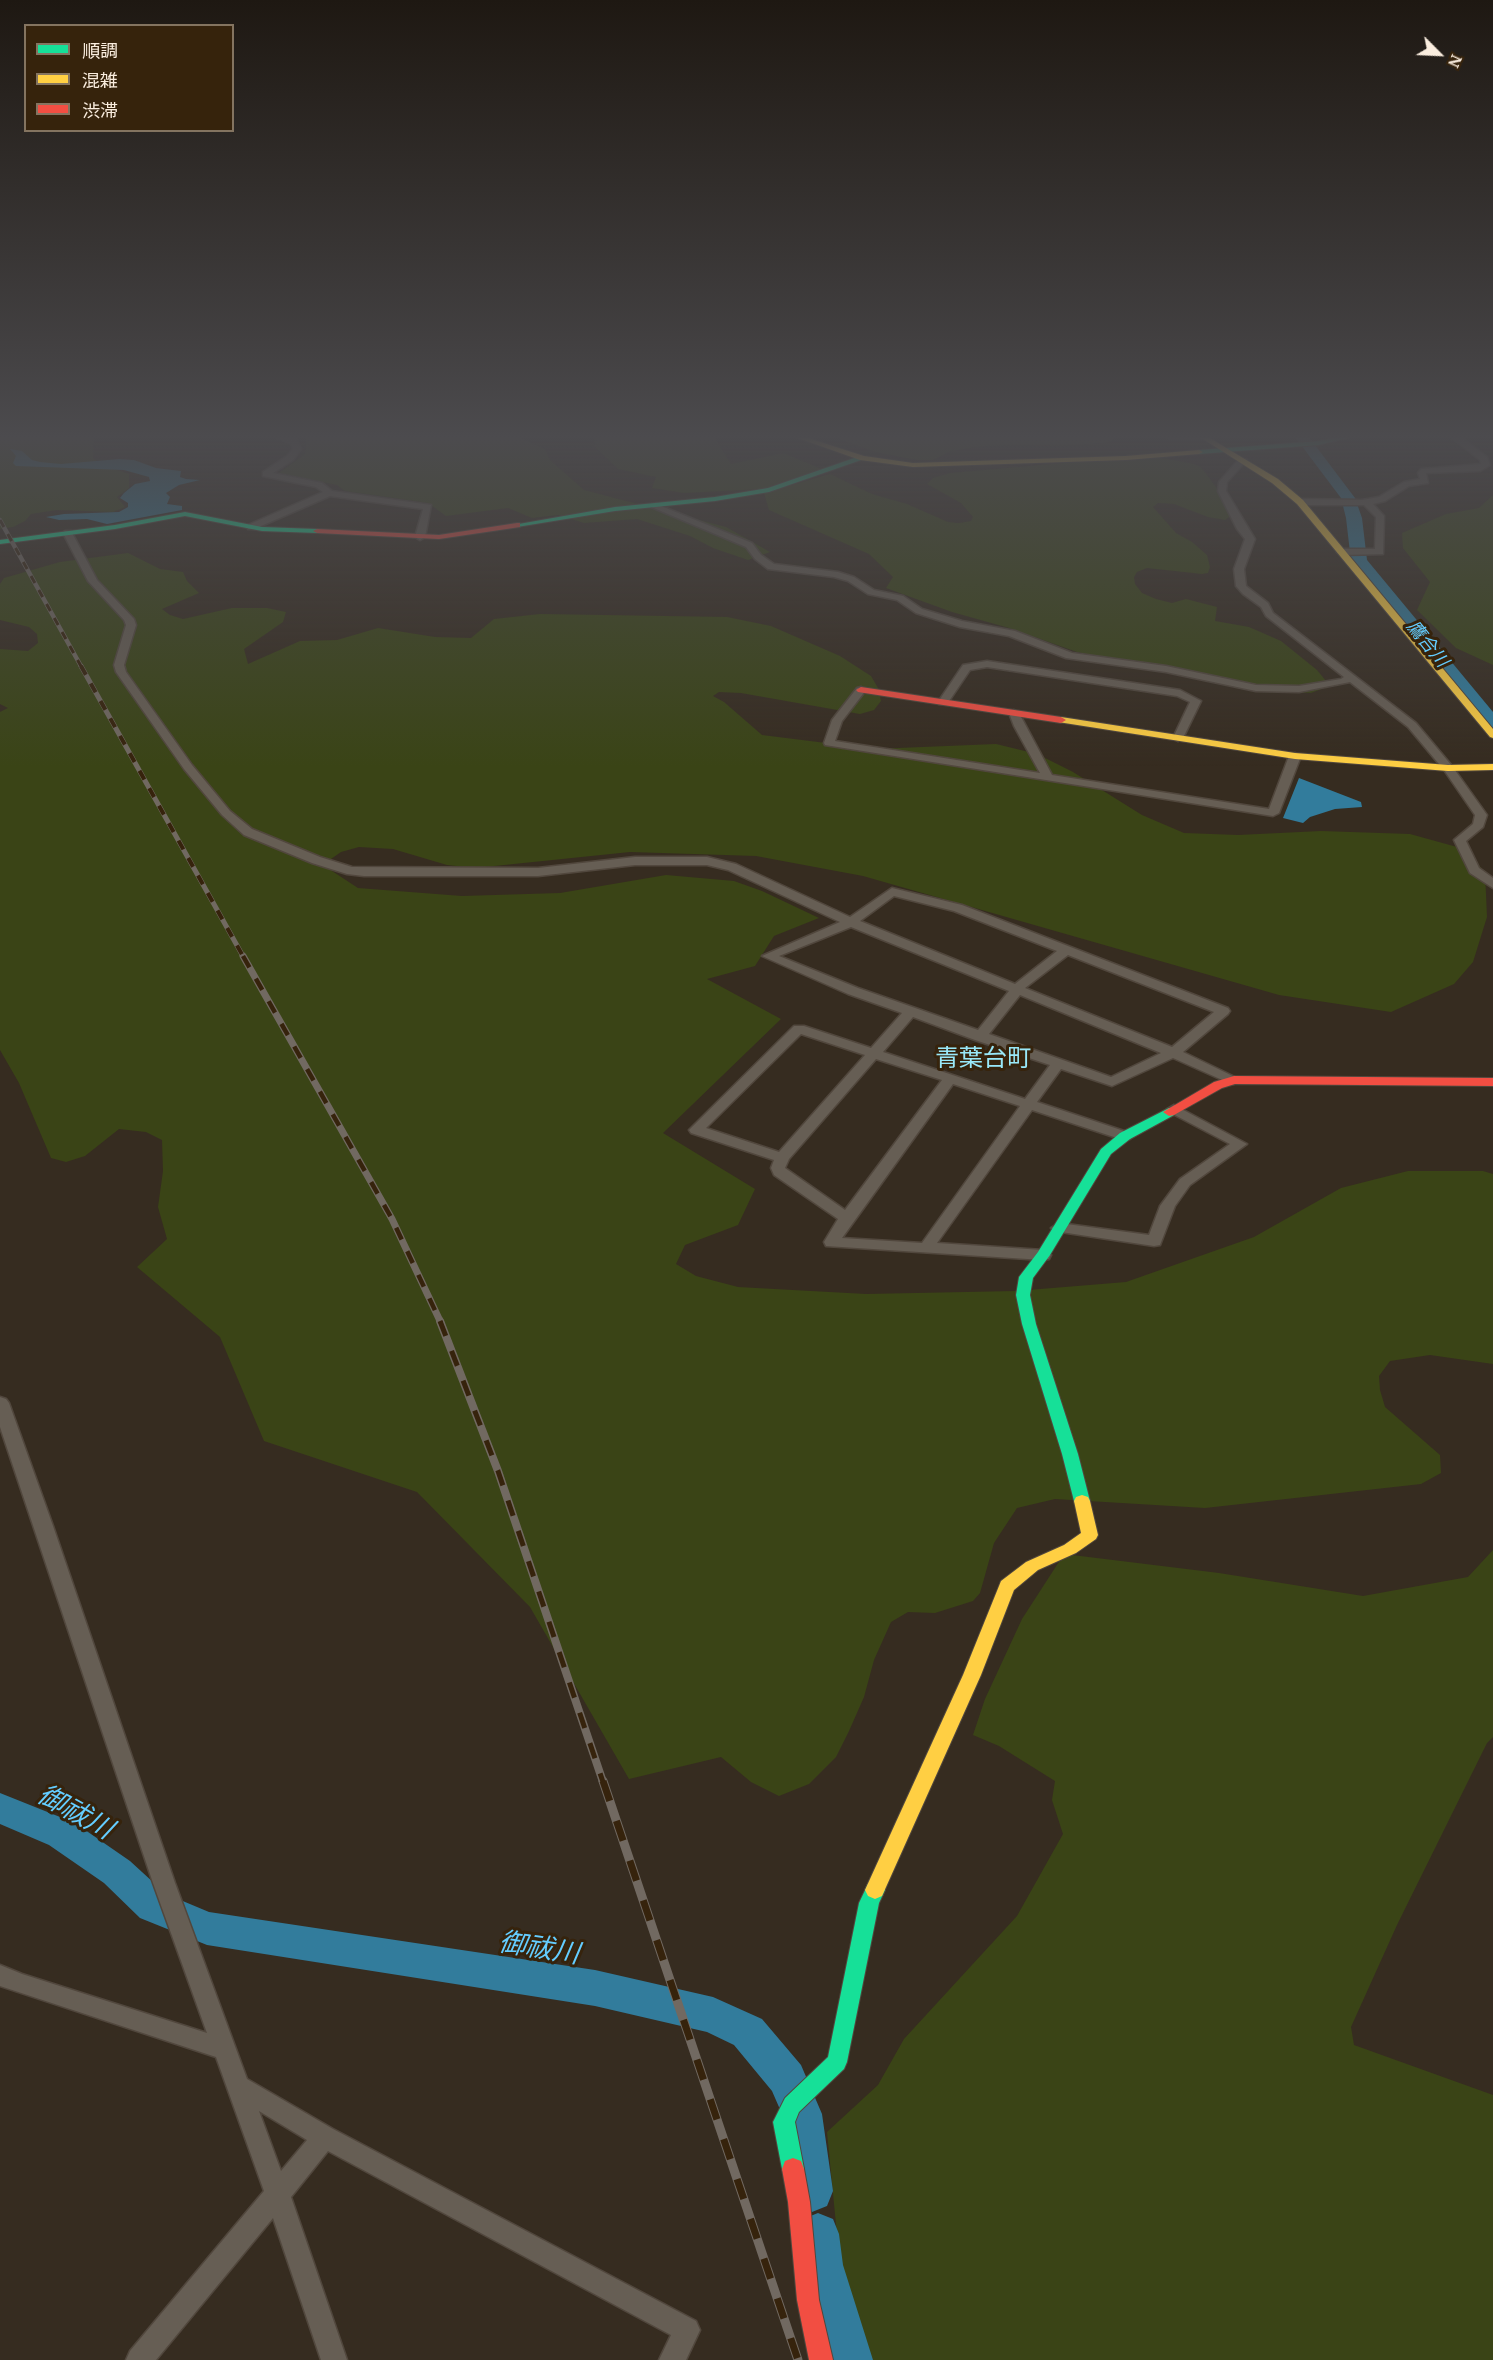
<!DOCTYPE html>
<meta charset="utf-8">
<style>
body{margin:0}
#map{position:relative;width:1493px;height:2360px;overflow:hidden;background:#362c20;font-family:"PT Serif","Noto Sans JP",serif}
canvas{display:block}
.legend{position:absolute;left:24px;top:24px;width:210px;height:108px;box-sizing:border-box;background:#36230c;border:2px solid #847460;margin:0;padding:8px 10px;list-style:none;font-size:18px;color:#faeddf}
.legend li{display:flex;align-items:center;gap:12px;height:30px}
.legend b{width:30px;border:2px solid #847460}
.north{position:absolute;left:1409px;top:24px;width:60px;height:60px;-webkit-text-stroke:4px #36230c;paint-order:stroke;rotate:114deg;font-size:16px;font-weight:700;line-height:24px;text-align:center;color:#faeddf}
.north::after{content:'';display:block;margin:auto;width:21px;height:27px;background:#faeddf;clip-path:polygon(50% 0,100% 100%,50% 72%,0 100%)}
</style>
<div id="map">
<canvas width="1493" height="2360"></canvas>
<ul class="legend">
<li><b style="height:8px;background:#16e098"></b>順調</li>
<li><b style="height:8px;background:#ffcf43"></b>混雑</li>
<li><b style="height:8px;background:#f24e42"></b>渋滞</li>
</ul>
<div class="north">N</div>
</div>
<script>
const c = document.querySelector('canvas').getContext('2d');
c.lineJoin = 'round';
function fill(path, color) {
  c.fillStyle = color;
  c.fill(path, 'evenodd');
}
function toPath(rows) {
  const path = new Path2D();
  for (const r of rows) {
    path.moveTo(r[0], r[1]);
    for (let i = 2; i < r.length; i += 2) path.lineTo(r[i], r[i + 1]);
  }
  return path;
}
function stroke(path, color, width, dash) {
  c.strokeStyle = color;
  c.lineWidth = width;
  c.lineCap = dash ? 'butt' : 'round';
  c.setLineDash(dash || []);
  c.stroke(path);
}
function drawText(font, color, halo, rows, align = 'center') {
  c.font = font + ' "PT Serif","Noto Sans JP",serif';
  c.lineWidth = 6;
  c.setLineDash([]);
  c.textBaseline = 'middle';
  c.strokeStyle = halo;
  c.fillStyle = color;
  for (const [text, x, y, turn = 0] of rows) {
    c.save();
    c.translate(x, y);
    c.rotate((+turn || 0) * Math.PI / 180);
    c.textAlign = isNaN(turn) ? turn : align;
    if (halo) c.strokeText(text, 0, 0);
    c.fillText(text, 0, 0);
    c.restore();
  }
}
const green = toPath([
 [0,437,94,437,93,458,103,465,129,474,129,488,117,497,125,507,113,512,57,510,31,514,25,521,13,527,0,529],
 [306,437,519,437,545,449,550,460,584,490,726,527,770,552,748,560,713,548,690,536,637,519,584,523,558,515,532,518,508,508,446,516,428,503,345,491,337,485,279,473,305,454],
 [594,437,714,437,731,464,783,453,822,469,763,489,684,493,652,488,656,477,618,469,595,447],
 [840,437,1115,437,1112,441,1103,443,1078,445,984,446,951,451,933,460,917,460,875,452,839,439],
 [1120,458,1163,458,1194,464,1201,467,1233,510,1232,515,1225,520,1208,517,1174,504,1158,503,1153,507,1176,533,1192,542,1207,555,1210,567,1208,573,1202,574,1147,568,1137,572,1134,577,1135,584,1142,593,1156,599,1172,603,1186,599,1217,607,1215,621,1249,627,1281,641,1317,670,1326,681,1324,688,1311,693,1271,690,1077,652,1009,628,952,612,886,588,893,577,869,554,769,510,764,493,830,474,872,494,907,504,948,522,959,523,971,521,973,517,961,503,927,484,933,478,950,473],
 [1493,495,1493,665,1456,648,1417,610,1430,582,1403,548,1402,533,1446,514,1479,508],
 [128,553,160,569,183,572,187,581,199,593,162,609,170,615,183,619,232,608,267,608,286,612,283,622,244,649,248,664,300,641,337,640,378,628,435,637,471,638,494,619,540,614,727,617,771,626,840,656,871,676,878,688,881,701,874,710,860,714,741,693,719,692,713,696,724,702,762,735,874,749,996,744,1037,754,1073,772,1142,815,1184,833,1238,835,1321,831,1410,834,1457,847,1469,854,1485,872,1487,917,1473,962,1454,984,1391,1012,1279,995,863,876,756,856,630,852,475,868,447,865,393,849,359,847,341,852,331,859,332,871,358,888,462,896,560,893,666,875,734,881,762,891,819,918,774,936,755,966,707,979,781,1019,663,1133,755,1189,738,1225,685,1245,676,1264,696,1276,738,1287,866,1294,1016,1291,1126,1282,1254,1237,1341,1188,1408,1171,1483,1171,1493,1174,1493,1364,1430,1355,1390,1361,1379,1376,1380,1390,1385,1407,1440,1455,1441,1473,1421,1484,1205,1508,1055,1499,1017,1508,994,1543,980,1593,973,1601,935,1613,908,1612,891,1622,874,1660,864,1697,849,1731,836,1757,809,1784,779,1796,751,1782,721,1757,629,1779,530,1607,417,1492,264,1441,220,1337,137,1267,167,1239,158,1207,163,1171,162,1140,146,1132,119,1129,85,1156,66,1162,51,1158,19,1083,0,1050,0,712,8,708,0,704,0,649,28,651,38,643,37,634,29,627,0,620,0,584,4,578,60,562],
 [1493,1550,1493,1737,1487,1743,1397,1925,1351,2027,1354,2045,1493,2095,1493,2360,866,2360,842,2286,827,2132,878,2085,904,2039,1017,1916,1063,1834,1052,1800,1055,1781,999,1746,973,1735,985,1699,1022,1619,1064,1554,1219,1573,1363,1596,1468,1577]
]);
const water = toPath([
 [10,449,22,451,32,460,40,462,61,464,119,459,134,460,156,468,181,471,180,477,186,479,200,480,179,485,166,493,170,497,167,504,182,506,182,510,107,524,87,519,59,520,46,517,64,514,119,512,128,507,128,503,120,498,124,493,135,484,150,481,149,477,124,470,16,466,13,463,16,456],
 [1299,778,1361,802,1362,807,1335,809,1310,817,1303,823,1283,818]
]);
const river = toPath([
 [1295,437,1309,437,1355,498,1362,518,1367,560,1493,712,1493,730,1487,728,1351,561,1346,518,1341,498,1295,437],
 [0,1793,75,1823,130,1861,166,1894,209,1912,595,1970,713,1997,762,2019,801,2065,822,2114,833,2191,827,2206,812,2212,797,2206,791,2191,782,2114,772,2091,734,2045,707,2032,595,2006,207,1945,140,1918,104,1883,49,1845,0,1824,0,1793],
 [818,2213,833,2219,839,2234,843,2265,873,2360,829,2360,801,2265,797,2234,803,2219,818,2213]
]);
const street = toPath([
 [275,437,286,437,297,440,301,449,293,460,273,473,322,483,332,491,431,505,425,537,420,540,415,537,423,509,330,496,254,529,248,529,248,525,323,492,316,487,263,476,263,472,287,456,293,449,291,444,275,437],
 [1166,437,1209,437,1205,439,1170,439,1166,437],
 [1451,437,1460,437,1487,457,1490,465,1480,471,1426,473,1428,483,1409,486,1385,501,1373,504,1384,516,1383,554,1342,555,1337,552,1342,549,1375,549,1376,517,1364,505,1300,505,1296,502,1300,499,1362,500,1379,497,1404,482,1420,479,1418,473,1421,469,1481,464,1480,460,1451,437],
 [1240,458,1247,460,1227,482,1226,491,1255,539,1244,569,1246,586,1268,603,1273,613,1416,723,1452,766,1487,815,1483,827,1466,841,1479,868,1493,878,1493,888,1470,873,1454,840,1473,824,1475,815,1444,770,1408,727,1350,682,1299,692,1256,691,1166,672,1066,658,1009,636,960,627,916,613,897,600,868,594,848,581,834,577,768,569,755,559,746,547,649,506,656,504,752,543,761,555,774,564,838,572,854,577,874,590,903,596,922,609,962,621,1015,631,1072,653,1166,666,1256,685,1299,686,1341,679,1344,677,1266,616,1261,607,1243,594,1236,586,1234,569,1245,539,1237,529,1218,491,1219,482,1240,458],
 [65,531,71,531,97,580,134,619,136,625,124,665,126,672,192,765,230,811,252,829,320,857,352,867,538,868,635,857,707,857,736,864,850,917,892,888,962,905,1228,1008,1230,1011,1228,1014,1183,1052,1241,1080,1234,1084,1229,1083,1173,1058,1112,1086,1061,1069,1037,1102,1130,1133,1132,1136,1130,1139,1120,1139,1032,1110,937,1243,1043,1250,1051,1255,1049,1259,1043,1260,826,1246,824,1242,838,1219,774,1175,771,1168,774,1160,691,1133,689,1130,794,1026,804,1026,871,1048,902,1013,848,994,762,956,840,922,728,870,707,865,635,865,538,876,364,876,347,874,312,863,244,835,222,815,184,769,116,672,114,665,126,625,124,620,88,581,63,533,65,531],
 [894,896,954,911,1057,951,1015,984,860,921,894,896],
 [851,927,1009,991,978,1030,858,988,779,956,851,927],
 [1068,955,1214,1012,1172,1047,1025,988,1068,955],
 [1020,995,1161,1053,1111,1077,989,1034,1020,995],
 [913,1017,975,1040,1050,1065,1025,1099,883,1052,913,1017],
 [801,1034,865,1055,779,1152,706,1128,801,1034],
 [876,1059,942,1080,845,1210,785,1168,789,1159,876,1059],
 [953,1084,1020,1106,922,1243,842,1238,953,1084],
 [987,661,1180,690,1201,701,1183,738,1178,741,1173,738,1190,702,1177,696,987,667,970,670,947,704,939,704,938,702,963,665,987,661],
 [861,687,866,690,842,721,835,741,1040,773,1014,726,1009,713,1014,710,1019,713,1052,775,1269,809,1289,756,1295,753,1301,756,1279,813,1273,816,825,745,824,743,832,720,857,688,861,687],
 [1174,1105,1247,1144,1190,1185,1175,1206,1160,1245,1154,1246,1054,1231,1051,1228,1059,1223,1149,1235,1160,1206,1180,1179,1230,1144,1169,1112,1167,1109,1174,1105],
 [0,1397,6,1399,9,1403,53,1526,175,1883,247,2079,333,2129,696,2321,700,2330,686,2360,659,2360,671,2335,328,2151,291,2197,347,2360,321,2360,273,2218,156,2360,126,2360,130,2351,264,2191,216,2057,0,1986,0,1965,22,1974,207,2033,153,1883,0,1427,0,1397],
 [259,2111,307,2140,281,2171,259,2111]
]);
const fast = toPath([
 [1339,437,1351,437,1319,445,1199,454,1195,452,1199,450,1319,441,1339,437],
 [860,456,867,458,769,492,715,501,615,511,517,527,513,525,615,507,715,497,768,488,860,456],
 [185,512,262,527,317,529,321,531,317,533,262,531,185,516,115,529,0,544,0,540,115,525,185,512],
 [1169,1108,1175,1112,1174,1115,1130,1139,1111,1154,1050,1255,1033,1278,1030,1295,1036,1324,1078,1454,1090,1501,1088,1505,1082,1507,1076,1505,1074,1501,1062,1454,1022,1324,1016,1295,1019,1277,1038,1252,1101,1149,1120,1133,1169,1108],
 [875,1881,882,1884,885,1890,879,1903,847,2062,844,2069,799,2112,795,2122,804,2169,801,2177,793,2180,785,2177,782,2169,773,2122,785,2098,828,2057,859,1903,868,1884,875,1881]
]);
const slow = toPath([
 [795,437,805,437,864,456,913,463,1126,456,1199,450,1203,452,1199,454,1126,460,913,467,860,460,795,437],
 [1200,437,1208,437,1278,479,1303,500,1493,729,1493,738,1490,737,1297,504,1272,483,1200,437],
 [1061,717,1295,753,1448,765,1493,764,1493,770,1448,771,1295,759,1058,722,1056,720,1061,717],
 [1082,1495,1088,1497,1090,1501,1098,1535,1096,1539,1076,1553,1038,1570,1014,1590,981,1675,882,1896,875,1899,868,1896,865,1890,963,1675,999,1586,1001,1581,1026,1562,1064,1545,1081,1533,1074,1501,1076,1497,1082,1495]
]);
const jam = toPath([
 [517,523,520,523,520,527,439,539,317,533,313,531,317,529,439,535,517,523],
 [861,687,1061,717,1066,720,1061,723,858,692,856,690,861,687],
 [1234,1076,1493,1078,1493,1086,1235,1084,1222,1088,1174,1115,1169,1116,1163,1112,1214,1082,1234,1076],
 [793,2158,801,2161,804,2169,810,2202,819,2300,833,2360,809,2360,797,2300,788,2202,782,2169,785,2161,793,2158]
]);
const railFar4 = toPath([
 [0,520,82,668]
]);
const railFar3 = toPath([
 [81,666,244,958]
]);
const railFar2 = toPath([
 [243,956,392,1219,441,1323]
]);
const railFar1 = toPath([
 [440,1321,498,1471,603,1782]
]);
const rail = toPath([
 [603,1781,798,2360]
]);
const farWaternames = [
 ["鷹合川",1427,644,51]
];
const quarterNames = [
 ["青葉台町",983,1059]
];
const nearWaternames = [
 ["御祓川",75,1813,29],
 ["御祓川",539,1949,9]
];
fill(green, '#3a4416');
fill(water, '#327c9c');
fill(river, '#327c9c');
stroke(street, '#51473d', 3);
stroke(fast, '#51473d', 2);
stroke(slow, '#51473d', 2);
stroke(jam, '#51473d', 2);
fill(street, '#665e54');
fill(fast, '#16e098');
fill(slow, '#ffcf43');
fill(jam, '#f24e42');
stroke(railFar4, '#716961', 4.5);
stroke(railFar3, '#716961', 5);
stroke(railFar2, '#716961', 7);
stroke(railFar1, '#716961', 8);
stroke(rail, '#716961', 9);
stroke(railFar4, '#36230c', 3, [8]);
stroke(railFar3, '#36230c', 4, [10]);
stroke(railFar2, '#36230c', 4.5, [13]);
stroke(railFar1, '#36230c', 5, [16]);
stroke(rail, '#36230c', 7, [21]);
const sky = c.createLinearGradient(0, 0, 0, 767);
sky.addColorStop(0, '#1e1812');
sky.addColorStop(0.57, '#4c4b4e');
sky.addColorStop(1, '#4c4b4e00');
c.fillStyle = sky;
c.fillRect(0, 0, 1493, 767);
drawText('italic 18px', '#64cdff', '#36230c', farWaternames);
drawText('24px', '#99e8f8', '#36230c', quarterNames);
drawText('italic 27px', '#64cdff', '#36230c', nearWaternames);
</script>
